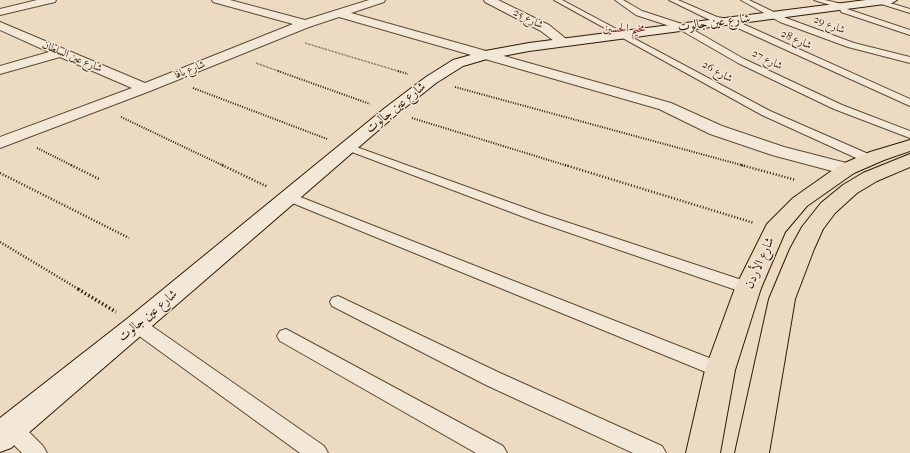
<!DOCTYPE html>
<html>
<head>
<meta charset="utf-8">
<style>
  body { margin:0 }
  canvas { display:block; background:#ecdac2 }
</style>
</head>
<body>
<canvas width="910" height="453"></canvas>
<script>
const g = document.querySelector('canvas').getContext('2d');
g.lineJoin = 'round';
const shape = rows => new Path2D(rows.map(r => 'M' + r).join(''));
function stroke(path, color, width, dash) { g.strokeStyle = color; g.lineWidth = width; g.lineCap = dash ? 'butt' : 'round'; g.setLineDash(dash || []); g.stroke(path); }
function fillPath(path, color) { g.fillStyle = color; g.fill(path, 'evenodd'); }
function write(font, color, halo, rows, align = 'center') {
  g.font = font + ' "IM FELL French Canon",Amiri,serif'; g.lineWidth = 3; g.setLineDash([]); g.textBaseline = 'middle'; g.strokeStyle = halo; g.fillStyle = color; for (const [text, x, y, turn = 0] of rows) {
    g.save(); g.translate(x, y); g.rotate((+turn || 0) * Math.PI / 180); g.textAlign = isNaN(turn) ? turn : align; if (halo) g.strokeText(text, 0, 0); g.fillText(text, 0, 0); g.restore();
  }
}
const lane = shape([
  [554,0,562,0,770,111,873,156,875,159,873,162,865,162,762,115,554,0],
  [615,0,623,0,642,11,685,25,744,59,842,105,910,131,910,138,834,109,738,63,679,29,636,15,615,0],
  [669,0,678,0,717,17,734,20,910,99,910,106,729,24,712,21,669,0],
  [741,0,749,0,786,18,854,43,910,57,910,63,848,47,780,22,741,0],
  [814,0,825,0,846,5,847,9,910,30,910,35,841,12,840,8,814,0],
  [880,0,910,9,910,13,878,3,878,1,880,0],
  [348,144,542,214,754,284,756,288,754,292,748,294,742,292,532,220,344,149,342,147,344,145,348,144],
  [290,193,727,365,729,370,727,375,720,378,713,375,285,200,283,197,285,194,290,193],
  [338,296,500,373,662,446,666,453,633,453,486,385,332,306,330,302,332,298,338,296],
  [137,318,143,320,324,446,328,453,300,453,131,330,128,325,131,320,137,318],
  [286,329,503,446,507,453,476,453,280,341,277,336,280,331,286,329],
  [11,419,18,421,43,446,47,453,22,453,4,435,1,428,4,421,11,419]
]);
const street = shape([
  [37,0,56,0,55,2,0,15,0,9,37,0],
  [212,0,230,0,305,20,369,0,385,0,384,2,351,13,671,103,722,126,784,147,854,165,857,169,854,173,847,175,772,155,710,134,659,109,339,17,309,27,150,91,0,148,0,137,132,88,60,57,0,74,0,66,49,52,0,30,0,22,145,83,293,24,213,2,212,0],
  [484,0,498,0,549,25,570,42,569,45,559,45,541,31,485,2,484,0]
]);
const secondary = shape([
  [866,0,897,0,892,3,529,51,487,59,463,66,436,83,397,114,11,448,0,452,0,418,128,318,385,108,426,77,453,60,485,51,529,43,866,0]
]);
const highway = shape([
  [910,140,910,151,884,160,854,173,807,206,785,232,761,288,735,370,720,453,686,453,705,370,735,288,767,224,793,198,840,165,870,152,910,140],
  [910,154,910,167,877,181,857,193,835,213,823,229,814,249,795,299,769,453,735,453,769,299,790,249,802,227,821,203,843,185,863,173,910,154]
]);
stroke(lane, '#5e4b30', 2);
stroke(street, '#5e4b30', 2);
stroke(secondary, '#2f1b00', 2);
stroke(highway, '#2f1b00', 2);
stroke(shape([
  [305,43,401,72],
  [256,63,281,72]
]), '#2f1b00', 1.5, [0.5, 1]);
stroke(shape([
  [278,71,370,104],
  [398,71,408,74],
  [455,87,745,166],
  [193,88,327,139],
  [121,117,224,166],
  [412,118,568,166],
  [37,148,73,166]
]), '#2f1b00', 2, [1, 1.5]);
stroke(shape([
  [71,165,99,179],
  [222,165,268,187],
  [565,165,754,223],
  [741,165,796,180],
  [0,173,129,238],
  [0,242,80,290]
]), '#2f1b00', 2.5, [1, 2]);
stroke(shape([
  [78,289,116,312]
]), '#2f1b00', 3.5, [1.5, 2.5]);
fillPath(lane, '#f3e7d7');
fillPath(street, '#f3e7d7');
fillPath(secondary, '#f3e7d7');
fillPath(highway, '#ecdac2');
write('11px', '#2f1b00', '#f3e7d7', [
  ["شارع 25",528,19,27],
  ["شارع 29",829,25,21],
  ["شارع 28",796,40,24],
  ["شارع عين السلطان",72,57,23],
  ["شارع 27",767,60,26],
  ["شارع يافا",190,70,-22],
  ["شارع 26",717,72,29]
]);
write('12px', '#7a1f14', '#f3e7d7', [
  ["مخيم الحسين",624,29]
]);
write('13px', '#2f1b00', '#f3e7d7', [
  ["شارع عين جالوت",714,23,-7],
  ["شارع عين جالوت",396,108,-39],
  ["شارع الأردن",760,263,-66],
  ["شارع عين جالوت",148,316,-40]
]);
</script>
</body>
</html>
